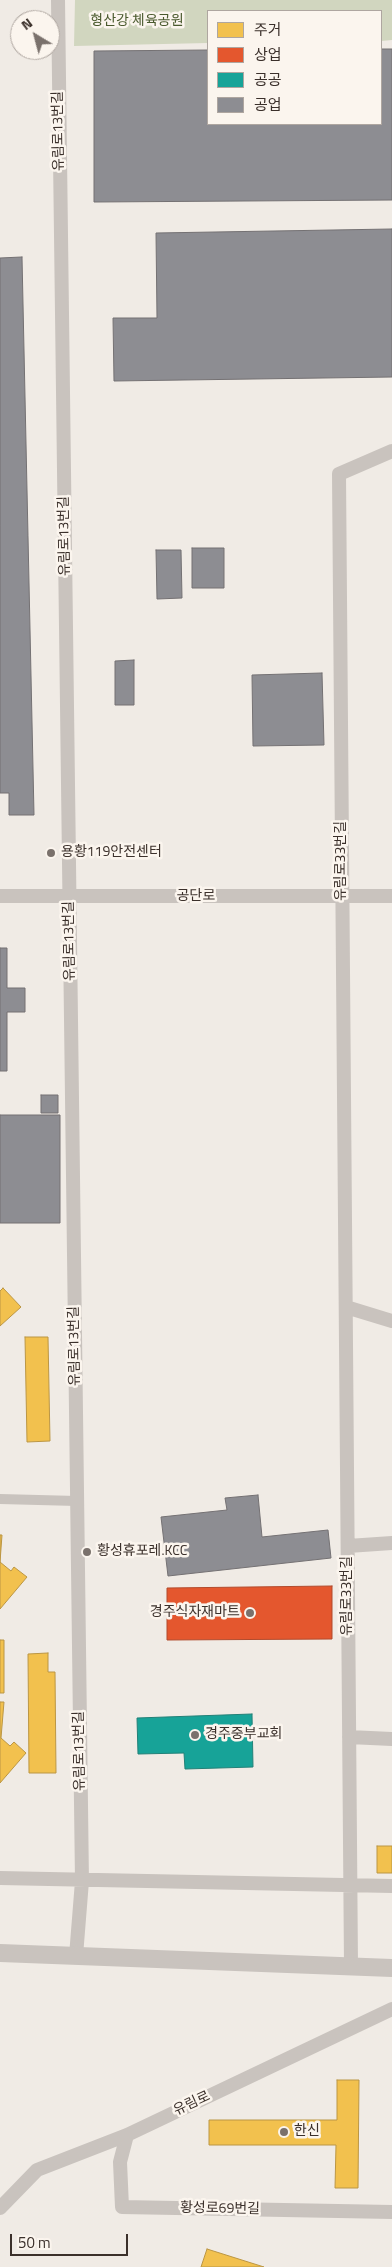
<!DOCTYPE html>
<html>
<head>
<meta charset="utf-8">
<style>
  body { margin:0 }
  #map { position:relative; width:392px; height:2267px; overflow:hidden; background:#f0ebe5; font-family:"Titillium Web","Noto Sans KR",sans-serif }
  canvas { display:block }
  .legend { position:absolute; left:207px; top:10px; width:175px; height:115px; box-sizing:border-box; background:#fbf5ee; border:1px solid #aea6a0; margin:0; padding:6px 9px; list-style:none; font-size:15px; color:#3b302b }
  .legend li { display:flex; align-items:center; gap:10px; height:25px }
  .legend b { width:25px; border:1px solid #aea6a0 }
  .north { position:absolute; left:10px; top:10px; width:50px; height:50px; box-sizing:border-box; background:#fbf5ee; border:1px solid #aea6a0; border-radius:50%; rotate:323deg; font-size:14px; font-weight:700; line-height:20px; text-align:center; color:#3b302b }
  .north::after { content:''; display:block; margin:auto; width:18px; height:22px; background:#7a716c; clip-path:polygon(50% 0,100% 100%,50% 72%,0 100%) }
  .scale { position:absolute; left:10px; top:2234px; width:118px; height:22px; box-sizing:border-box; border:2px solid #3b302b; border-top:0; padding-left:6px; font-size:15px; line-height:18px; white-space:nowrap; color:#3b302b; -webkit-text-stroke:4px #fbf5ee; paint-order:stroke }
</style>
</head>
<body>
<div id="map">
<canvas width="392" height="2267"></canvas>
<ul class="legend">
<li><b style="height:14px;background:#f2c14e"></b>주거</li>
<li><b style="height:14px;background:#e4572e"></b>상업</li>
<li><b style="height:14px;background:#17a398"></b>공공</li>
<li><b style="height:14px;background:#8d8d92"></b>공업</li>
</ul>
<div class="north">N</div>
<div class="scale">50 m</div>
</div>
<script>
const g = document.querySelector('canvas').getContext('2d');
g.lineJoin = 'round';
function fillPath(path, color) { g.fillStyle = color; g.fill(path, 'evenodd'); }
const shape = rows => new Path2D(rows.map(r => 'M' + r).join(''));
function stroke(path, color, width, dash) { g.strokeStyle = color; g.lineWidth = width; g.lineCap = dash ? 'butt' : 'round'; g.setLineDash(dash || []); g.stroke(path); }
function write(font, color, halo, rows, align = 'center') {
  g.font = font + ' "Titillium Web","Noto Sans KR",sans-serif'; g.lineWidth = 5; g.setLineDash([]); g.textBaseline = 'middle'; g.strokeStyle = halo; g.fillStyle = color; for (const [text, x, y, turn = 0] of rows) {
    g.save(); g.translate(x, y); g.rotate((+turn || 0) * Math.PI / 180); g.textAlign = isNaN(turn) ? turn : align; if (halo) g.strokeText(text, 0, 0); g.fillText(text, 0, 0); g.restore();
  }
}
fillPath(shape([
  [75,0,392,0,392,40,381,41,381,11,208,11,208,43,74,46]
]), '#d1d6bf');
const homes = shape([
  [3,1288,21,1307,0,1326,0,1291,3,1288],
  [25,1337,48,1337,50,1441,27,1442,25,1337],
  [0,1535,2,1535,0,1562,11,1571,14,1567,27,1577,0,1609,0,1535],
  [0,1640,4,1640,4,1693,0,1693,0,1640],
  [48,1653,48,1672,55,1672,56,1773,29,1773,28,1654,48,1653],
  [0,1702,4,1702,1,1738,10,1746,14,1742,26,1753,0,1783,0,1702],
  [377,1846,392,1846,392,1873,377,1873,377,1846],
  [337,2080,359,2080,358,2188,335,2188,336,2145,209,2145,209,2120,337,2120,337,2080],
  [207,2249,264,2267,201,2267,207,2249]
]);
fillPath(homes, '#f2c14e');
stroke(homes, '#bb9644', 1);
const shops = shape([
  [332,1586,332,1639,167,1640,167,1588,332,1586]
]);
fillPath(shops, '#e4572e');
stroke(shops, '#b14b2d', 1);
const public = shape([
  [252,1714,253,1767,185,1769,184,1753,138,1754,137,1718,252,1714]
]);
fillPath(public, '#17a398');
stroke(public, '#228077', 1);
const industry = shape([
  [381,49,392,49,392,200,94,202,94,51,208,50,208,124,381,124,381,49],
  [392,229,392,377,114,381,113,318,157,318,156,233,392,229],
  [22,257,34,815,9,815,9,793,0,793,0,258,22,257],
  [192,548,224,548,224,588,192,588,192,548],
  [156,550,181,550,182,598,157,599,156,550],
  [134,660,134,705,115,705,115,661,134,660],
  [322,673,324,745,253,746,252,675,322,673],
  [0,948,7,948,7,988,25,988,25,1012,7,1012,7,1071,0,1071,0,948],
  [41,1095,58,1095,58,1113,41,1113,41,1095],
  [0,1115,60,1115,60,1223,0,1223,0,1115],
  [258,1495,262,1537,328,1530,331,1558,168,1576,161,1517,227,1510,225,1498,258,1495]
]);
fillPath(industry, '#8d8d92');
stroke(industry, '#747173', 1);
stroke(shape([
  [0,1499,77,1501]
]), '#c9c3be', 10);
stroke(shape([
  [58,0,82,1881,76,1956],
  [0,896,392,896],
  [346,1307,392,1321],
  [348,1546,392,1543],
  [349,1737,392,1739],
  [0,1878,392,1886],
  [351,1965,339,474,392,451],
  [127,2135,120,2162,122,2207,392,2212],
  [0,2208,37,2170,127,2135,392,2009]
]), '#c9c3be', 14);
stroke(shape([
  [0,1953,392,1968]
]), '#c9c3be', 18);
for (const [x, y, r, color] of [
  [51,853,5,"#7a716c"],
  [87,1552,5,"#7a716c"],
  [250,1613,5,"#7a716c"],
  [195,1735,5,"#7a716c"],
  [284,2132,5,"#7a716c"]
]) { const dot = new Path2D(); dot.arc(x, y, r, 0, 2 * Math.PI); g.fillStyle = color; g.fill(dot); stroke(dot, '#fbf5ee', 2); }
write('14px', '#4a5a2e', '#fbf5ee', [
  ["형산강 체육공원",137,22]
]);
write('14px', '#3b302b', '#fbf5ee', [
  ["유림로13번길",59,131,-91],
  ["유림로13번길",65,536,-91],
  ["유림로33번길",342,861,-90],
  ["공단로",196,897],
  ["유림로13번길",70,941,-91],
  ["유림로13번길",75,1346,-91],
  ["유림로33번길",348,1596,-90],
  ["유림로13번길",80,1751,-91],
  ["유림로",192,2104,-25],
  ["황성로69번길",220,2209,1]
]);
write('14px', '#3b302b', '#fbf5ee', [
  ["용황119안전센터",61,853],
  ["황성휴포레.KCC",97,1552],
  ["경주식자재마트",240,1613,"right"],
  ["경주중부교회",205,1735],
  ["한신",294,2132]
], 'left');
</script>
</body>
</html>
